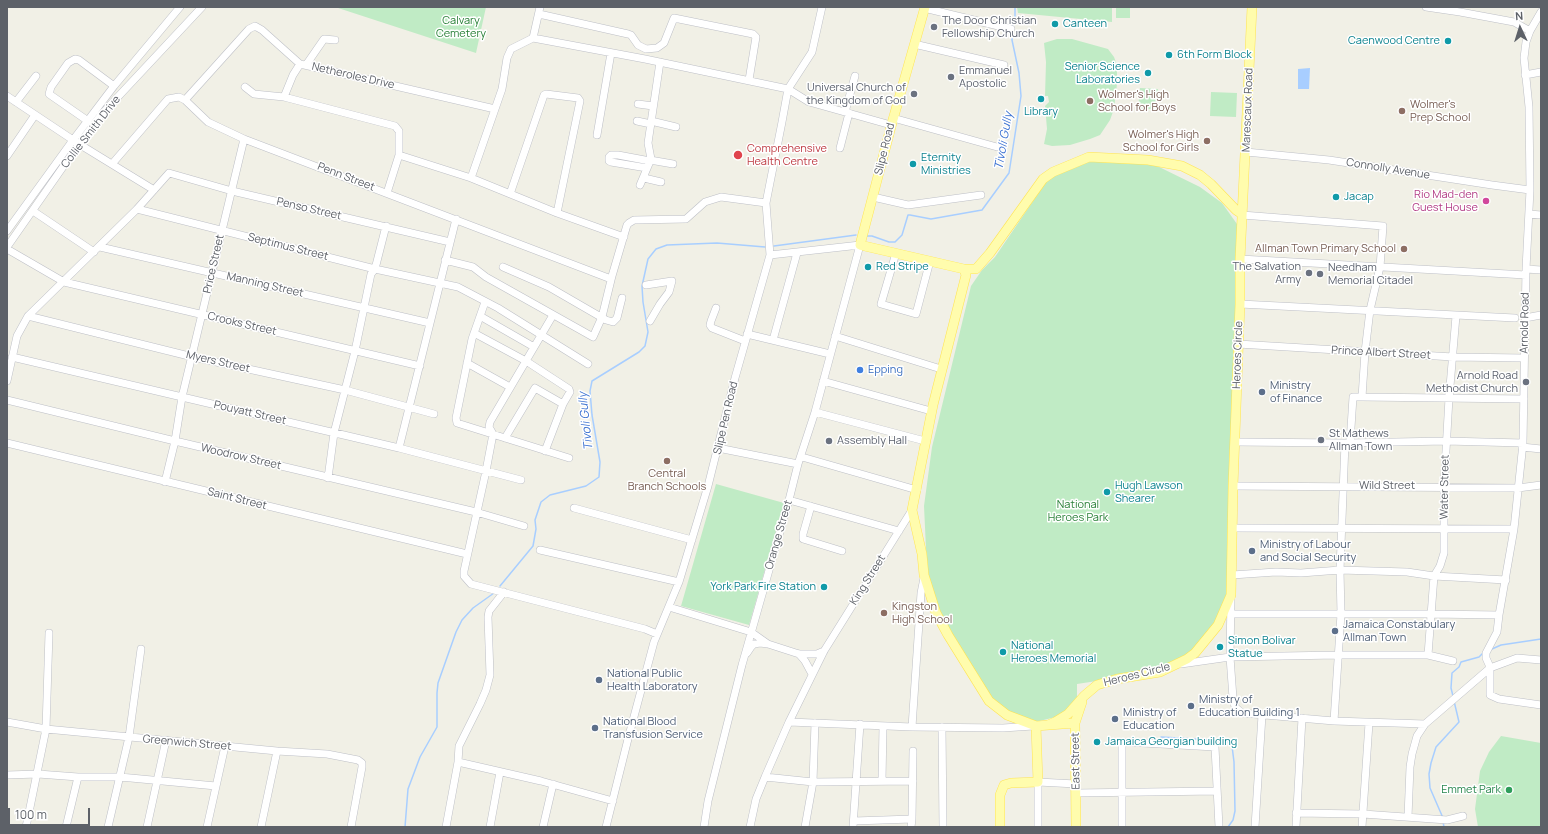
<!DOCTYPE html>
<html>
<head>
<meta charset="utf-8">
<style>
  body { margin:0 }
  #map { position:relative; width:1548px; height:834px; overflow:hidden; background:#f1f0e6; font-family:Manrope,sans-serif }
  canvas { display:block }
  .frame { position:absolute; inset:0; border:8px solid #5d6168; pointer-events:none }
  .north { position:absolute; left:1500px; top:8px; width:40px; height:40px; -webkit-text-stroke:3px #fff; paint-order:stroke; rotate:356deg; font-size:11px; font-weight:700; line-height:16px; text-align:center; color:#5d6168 }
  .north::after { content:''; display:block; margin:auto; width:14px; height:18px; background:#5d6168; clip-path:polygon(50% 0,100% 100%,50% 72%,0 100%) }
  .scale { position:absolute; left:8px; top:808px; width:82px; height:18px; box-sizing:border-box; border:2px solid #5d6168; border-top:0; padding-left:5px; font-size:12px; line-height:14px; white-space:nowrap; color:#5d6168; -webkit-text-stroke:3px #fff; paint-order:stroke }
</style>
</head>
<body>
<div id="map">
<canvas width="1548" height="834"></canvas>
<div class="frame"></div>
<div class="north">N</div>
<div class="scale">100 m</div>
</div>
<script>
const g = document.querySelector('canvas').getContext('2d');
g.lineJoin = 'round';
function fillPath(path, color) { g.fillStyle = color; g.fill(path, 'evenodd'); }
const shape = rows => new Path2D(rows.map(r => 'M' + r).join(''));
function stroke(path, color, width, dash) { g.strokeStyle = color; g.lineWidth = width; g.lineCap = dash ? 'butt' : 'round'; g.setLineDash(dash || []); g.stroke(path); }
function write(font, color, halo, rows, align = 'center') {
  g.font = font + ' Manrope,sans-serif'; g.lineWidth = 3; g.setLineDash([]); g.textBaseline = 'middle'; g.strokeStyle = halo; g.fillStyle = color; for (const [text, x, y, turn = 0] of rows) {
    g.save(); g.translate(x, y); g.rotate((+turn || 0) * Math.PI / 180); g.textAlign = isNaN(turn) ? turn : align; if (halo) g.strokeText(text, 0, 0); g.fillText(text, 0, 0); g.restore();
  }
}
fillPath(shape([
  [335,7,486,7,476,53],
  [1017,7,1112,7,1112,22,1018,13],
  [1116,7,1130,7,1130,18,1116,18],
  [1057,39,1072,39,1108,49,1114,57,1117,65,1117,84,1114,109,1110,120,1100,135,1090,139,1070,145,1052,146,1044,144,1047,129,1045,106,1049,102,1048,96,1045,96,1046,62,1044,43],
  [1140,88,1158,89,1154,109,1138,109],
  [1211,92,1237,93,1236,117,1210,116],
  [1092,160,1151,163,1200,187,1222,203,1237,224,1238,330,1231,574,1221,628,1178,662,1149,673,1077,684,1077,698,1070,708,1056,717,1035,722,1009,714,988,694,939,611,927,570,924,506,932,447,971,286,982,270,995,257,1046,182,1056,175],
  [716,484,784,503,749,625,681,606],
  [1501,736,1541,743,1541,827,1478,827,1475,809,1480,771,1489,752]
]), '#c0ebc5');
fillPath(shape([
  [1310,68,1309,89,1298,89,1298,69]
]), '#a8ceff');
stroke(shape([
  [1012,27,1015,17,1015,7],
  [867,236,872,236,889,242,895,242,902,235,908,215,910,215,931,219,982,210,1009,173,1021,96,1019,73,1012,40,1011,30],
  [774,246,856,235],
  [500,586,533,546,536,529,535,520,541,502,550,495,586,486,599,477,600,462,592,415,590,391,592,381,639,352,645,346,648,332,643,302,642,286,648,259,656,249,667,245,717,243,765,247],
  [1492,649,1501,645,1541,639],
  [1453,696,1451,688,1452,673,1459,667,1461,662,1479,657,1483,653],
  [1161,737,1227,741,1232,746,1234,762,1235,811,1233,820,1228,827],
  [1443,818,1430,788,1429,774,1431,763,1436,747,1459,722,1454,701],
  [1443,822,1444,827],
  [405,827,408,789,420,757,437,727,437,693,438,683,456,632,462,620,473,608,494,593]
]), '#a8ceff', 1.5);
const minor = shape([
  [540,7,533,38,645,59,788,89,809,102,891,125],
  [1426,7,1460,12,1514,22,1530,31],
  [924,8,1011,29],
  [1541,12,1530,31,1526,42,1524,58,1529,107,1530,190,1526,269,1523,443,1514,529,1499,615,1497,632,1486,653,1486,658,1490,667,1490,695,1499,699,1541,705],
  [539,14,628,34,631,35,638,45,646,49,657,48,664,43,674,18,753,34,756,37,749,80],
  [914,44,1004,65],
  [306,65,324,39,335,40],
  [1525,75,1541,72],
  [245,87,254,94,284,97,395,126,399,131,399,155],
  [7,96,79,144,154,190],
  [284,97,293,75,300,64],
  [185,100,249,29,255,26,262,30,300,64,495,109],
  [16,102,36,76],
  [638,104,653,106],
  [845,112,855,76],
  [893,118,997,147],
  [88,121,49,94,51,87,68,63,75,59,79,60,114,86],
  [637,121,651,124],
  [651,121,676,127],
  [597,135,611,53],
  [840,148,849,113],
  [1246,152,1329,160,1492,185,1530,190],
  [7,156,35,115],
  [650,160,673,164],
  [112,164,168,99,179,97,185,100,208,122,244,139,611,279],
  [647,168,611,162,609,161,609,157,611,155,618,155,650,161],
  [471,178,502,89,507,58,511,49,533,38],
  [644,178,661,182],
  [640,185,651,159,648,143,660,62],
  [387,193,399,155,471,178,557,213,624,237],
  [510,194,544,95,546,94,578,98,580,101,557,213],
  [873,197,908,205,981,195],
  [137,209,375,269,458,287,498,308,588,364],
  [33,211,94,252],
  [1529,214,1541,215],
  [1242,215,1383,226,1380,267,1370,310,1365,352,1362,397,1353,397,1350,443],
  [7,231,73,140,114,86,180,7],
  [7,247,79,144,100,116,202,7],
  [100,247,430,323],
  [7,249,64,282,420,366],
  [896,253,881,304,916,314,930,261],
  [1240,259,1526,275],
  [445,260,473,267,486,277,593,337,602,317,612,276,627,225,629,223,634,220,686,219,705,202,721,197,766,203],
  [503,267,549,287,606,320,613,322,617,318,622,298],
  [1526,269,1541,270],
  [646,285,672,281,669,292,660,304,650,321],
  [485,302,472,339,456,418,457,423,569,458],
  [1240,304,1515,318],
  [716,308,711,321,710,325,712,328,745,341],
  [553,315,490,422,489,427,493,434,486,471,464,571,464,576,471,584,645,629,657,634],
  [28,316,193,357,345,390,434,414],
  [480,316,534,347],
  [1525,318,1541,315],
  [474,333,526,361,569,389,570,392,563,404,545,451],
  [747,334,830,354],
  [835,336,941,369],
  [773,340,797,253],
  [1238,344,1453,357,1524,358],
  [12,357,399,448,521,480],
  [467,363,510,387],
  [7,381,17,336,28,316,137,209,169,173,232,191,450,242],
  [823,381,931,411],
  [1362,397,1524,399],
  [7,400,175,441,476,512,524,526],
  [815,412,925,441],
  [505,438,535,388,563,404],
  [1235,442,1345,443,1446,441,1523,443],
  [7,443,467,554],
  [1522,447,1541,449],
  [399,448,456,219],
  [718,448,798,464],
  [802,457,917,490],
  [328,478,334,433,355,351,371,274,375,269,386,226],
  [165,482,175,441,182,397,244,139],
  [1233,486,1518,488,1541,485],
  [789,500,899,531],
  [811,506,803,534,803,539,842,551],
  [574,508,692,540],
  [1232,528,1514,529],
  [540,550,679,582],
  [1232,575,1276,572,1301,573,1340,570,1407,572,1434,576,1506,580],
  [1231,597,1230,657,1233,698,1235,707,1242,713,1334,721,1425,724,1490,668,1517,658,1541,660],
  [669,607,751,632,768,644],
  [1231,614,1431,614,1499,615],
  [747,653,751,647,754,644,760,643,768,644,799,654,817,654,824,651],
  [799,654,805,661,812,674],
  [1428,655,1434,576,1440,566,1444,553,1444,486,1449,398,1456,316],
  [1181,664,1230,657,1337,655,1428,655,1453,661],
  [1334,721,1341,614,1340,570,1345,443],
  [7,722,46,729,277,751,327,754,358,760,362,763,362,767,351,827],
  [789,722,912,727,1003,728,1033,726],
  [912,727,921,593,924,578],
  [942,727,943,827],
  [458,762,541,781,613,801],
  [7,775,38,774,78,777,120,777,216,786],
  [765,777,813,782,913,781],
  [882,781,883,726],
  [1076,793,1217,791],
  [1296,813,1363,814,1447,820,1463,816],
  [1408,817,1410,767,1412,754,1417,736,1425,724],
  [854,821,912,819],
  [26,827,46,729,49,633],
  [66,827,78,777],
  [108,827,129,737,141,649],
  [147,827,166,740],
  [207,827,225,746],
  [261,827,277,751],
  [446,827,458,762,459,746,480,704,486,690,490,675,488,617,489,611,504,592],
  [490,827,500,772],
  [543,827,553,784],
  [606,827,628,739,654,642,679,582,708,486,735,378,770,255,766,203,782,122,788,89,812,52,822,7],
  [704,827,708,801,742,665,789,500,798,464,815,412,860,245,770,255],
  [750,827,756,799,765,777,789,722,824,651,912,510],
  [805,827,813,782,815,723],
  [853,827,860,724],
  [911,827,912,819,913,751],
  [1038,827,1038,782,1076,784],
  [1122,827,1122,744,1124,742,1215,747,1219,827],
  [1255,827,1262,715],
  [1296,827,1302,718],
  [1362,827,1369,723]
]);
const major = shape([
  [925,7,892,123,860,245,964,269,976,269,990,253,1043,179,1053,172,1089,157,1148,160,1182,166,1200,175,1211,184,1236,210,1242,214],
  [964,269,966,275,933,405,912,510,922,554,924,575,936,613,948,635,989,701,1007,715,1036,726,1075,723],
  [1048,725,1055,722,1068,714,1084,696,1097,685,1117,679,1160,672,1187,659,1195,653,1218,625,1231,595,1233,486,1240,304,1240,259,1252,7],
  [1000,827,1000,795,1004,785,1011,783,1038,782,1036,726],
  [1076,827,1075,723,1082,702]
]);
stroke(minor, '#bdbfc6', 8);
stroke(major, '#ffe451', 10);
stroke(minor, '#fff', 7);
stroke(major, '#fffcad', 9);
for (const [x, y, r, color] of [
  [1055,24,4,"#0f9aa8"],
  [934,27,4,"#6b7280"],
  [1448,41,4,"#0f9aa8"],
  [1169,55,4,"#0f9aa8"],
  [1148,73,4,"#0f9aa8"],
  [951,77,4,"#6b7280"],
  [914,94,4,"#6b7280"],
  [1041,99,4,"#0f9aa8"],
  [1090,101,4,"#8d6e63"],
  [1402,111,4,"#8d6e63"],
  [1207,141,4,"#8d6e63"],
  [738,155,5,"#e0444e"],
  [913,164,4,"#0f9aa8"],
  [1336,197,4,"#0f9aa8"],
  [1486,201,4,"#d1479c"],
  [1404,249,4,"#8d6e63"],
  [868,267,4,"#0f9aa8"],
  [1309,273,4,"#6b7280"],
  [1320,274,4,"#6b7280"],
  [860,370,4,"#3f7fe0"],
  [1526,382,4,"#6b7280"],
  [1262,392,4,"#5c6f8a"],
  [1321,440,4,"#6b7280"],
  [829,441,4,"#6b7280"],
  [667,461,4,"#8d6e63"],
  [1107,492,4,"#0f9aa8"],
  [1252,551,4,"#5c6f8a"],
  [824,587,4,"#0f9aa8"],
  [884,613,4,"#8d6e63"],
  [1335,631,4,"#5c6f8a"],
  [1220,647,4,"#0f9aa8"],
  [1003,652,4,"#0f9aa8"],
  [599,680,4,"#5c6f8a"],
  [1191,706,4,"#5c6f8a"],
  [1115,719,4,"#5c6f8a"],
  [595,728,4,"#5c6f8a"],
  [1097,742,4,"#0f9aa8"],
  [1509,790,4,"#2e9e5b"]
]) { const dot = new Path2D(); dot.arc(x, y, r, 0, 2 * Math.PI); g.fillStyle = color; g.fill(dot); stroke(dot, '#fff', 1.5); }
write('11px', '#2a8139', '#fff', [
  ["Calvary",461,21],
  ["Cemetery",461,34],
  ["National",1078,505],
  ["Heroes Park",1078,518]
]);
write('11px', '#5b616d', '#fff', [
  ["The Door Christian",942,21],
  ["Fellowship Church",942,34],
  ["Emmanuel",959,71],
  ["Apostolic",959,84],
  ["Universal Church of",906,88,"right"],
  ["the Kingdom of God",906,101,"right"],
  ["The Salvation",1301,267,"right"],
  ["Army",1301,280,"right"],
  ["Needham",1328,268],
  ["Memorial Citadel",1328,281],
  ["Arnold Road",1518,376,"right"],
  ["Methodist Church",1518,389,"right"],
  ["St Mathews",1329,434],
  ["Allman Town",1329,447],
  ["Assembly Hall",837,441]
], 'left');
write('11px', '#0d838f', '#fff', [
  ["Canteen",1063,24],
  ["Caenwood Centre",1440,41,"right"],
  ["6th Form Block",1177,55],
  ["Senior Science",1140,67,"right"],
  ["Laboratories",1140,80,"right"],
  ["Library",1041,112,"center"],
  ["Eternity",921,158],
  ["Ministries",921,171],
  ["Jacap",1344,197],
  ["Red Stripe",876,267],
  ["Hugh Lawson",1115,486],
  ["Shearer",1115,499],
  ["York Park Fire Station",816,587,"right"],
  ["Simon Bolivar",1228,641],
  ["Statue",1228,654],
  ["National",1011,646],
  ["Heroes Memorial",1011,659],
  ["Jamaica Georgian building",1105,742]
], 'left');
write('11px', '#5d6168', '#fff', [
  ["Netheroles Drive",353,76,13],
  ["Marescaux Road",1248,110,-88],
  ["Collie Smith Drive",91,132,-52],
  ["Slipe Road",885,149,-76],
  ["Connolly Avenue",1388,169,9],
  ["Penn Street",346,177,21],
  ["Penso Street",309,209,13],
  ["Septimus Street",288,247,14],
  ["Price Street",214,264,-77],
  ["Manning Street",265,285,13],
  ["Arnold Road",1525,323,-89],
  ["Crooks Street",242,324,13],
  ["Prince Albert Street",1381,353,3],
  ["Heroes Circle",1238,355,-88],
  ["Myers Street",218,362,13],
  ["Pouyatt Street",250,413,13],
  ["Slipe Pen Road",726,418,-77],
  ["Woodrow Street",241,457,13],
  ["Wild Street",1387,486],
  ["Water Street",1445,487,-89],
  ["Saint Street",237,499,14],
  ["Orange Street",779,535,-74],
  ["King Street",868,580,-58],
  ["Heroes Circle",1137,675,-14],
  ["Greenwich Street",187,743,5],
  ["East Street",1076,761,-91]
]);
write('11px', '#785e54', '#fff', [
  ["Wolmer's High",1098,95],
  ["School for Boys",1098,108],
  ["Wolmer's",1410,105],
  ["Prep School",1410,118],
  ["Wolmer's High",1199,135,"right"],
  ["School for Girls",1199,148,"right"],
  ["Allman Town Primary School",1396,249,"right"],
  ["Central",667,474,"center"],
  ["Branch Schools",667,487,"center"],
  ["Kingston",892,607],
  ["High School",892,620]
], 'left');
write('11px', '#be3a42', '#fff', [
  ["Comprehensive",747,149],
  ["Health Centre",747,162]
], 'left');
write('11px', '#b23c85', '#fff', [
  ["Rio Mad-den",1478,195],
  ["Guest House",1478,208]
], 'right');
write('11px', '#366cbe', '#fff', [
  ["Epping",868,370]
], 'left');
write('11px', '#4e5e75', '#fff', [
  ["Ministry",1270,386],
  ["of Finance",1270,399],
  ["Ministry of Labour",1260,545],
  ["and Social Security",1260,558],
  ["Jamaica Constabulary",1343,625],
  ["Allman Town",1343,638],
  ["National Public",607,674],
  ["Health Laboratory",607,687],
  ["Ministry of",1199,700],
  ["Education Building 1",1199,713],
  ["Ministry of",1123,713],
  ["Education",1123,726],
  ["National Blood",603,722],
  ["Transfusion Service",603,735]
], 'left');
write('11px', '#27864d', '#fff', [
  ["Emmet Park",1501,790]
], 'right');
write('italic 12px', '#3c72d1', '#fff', [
  ["Tivoli Gully",1004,141,-80],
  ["Tivoli Gully",586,421,-96]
]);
</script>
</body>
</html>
